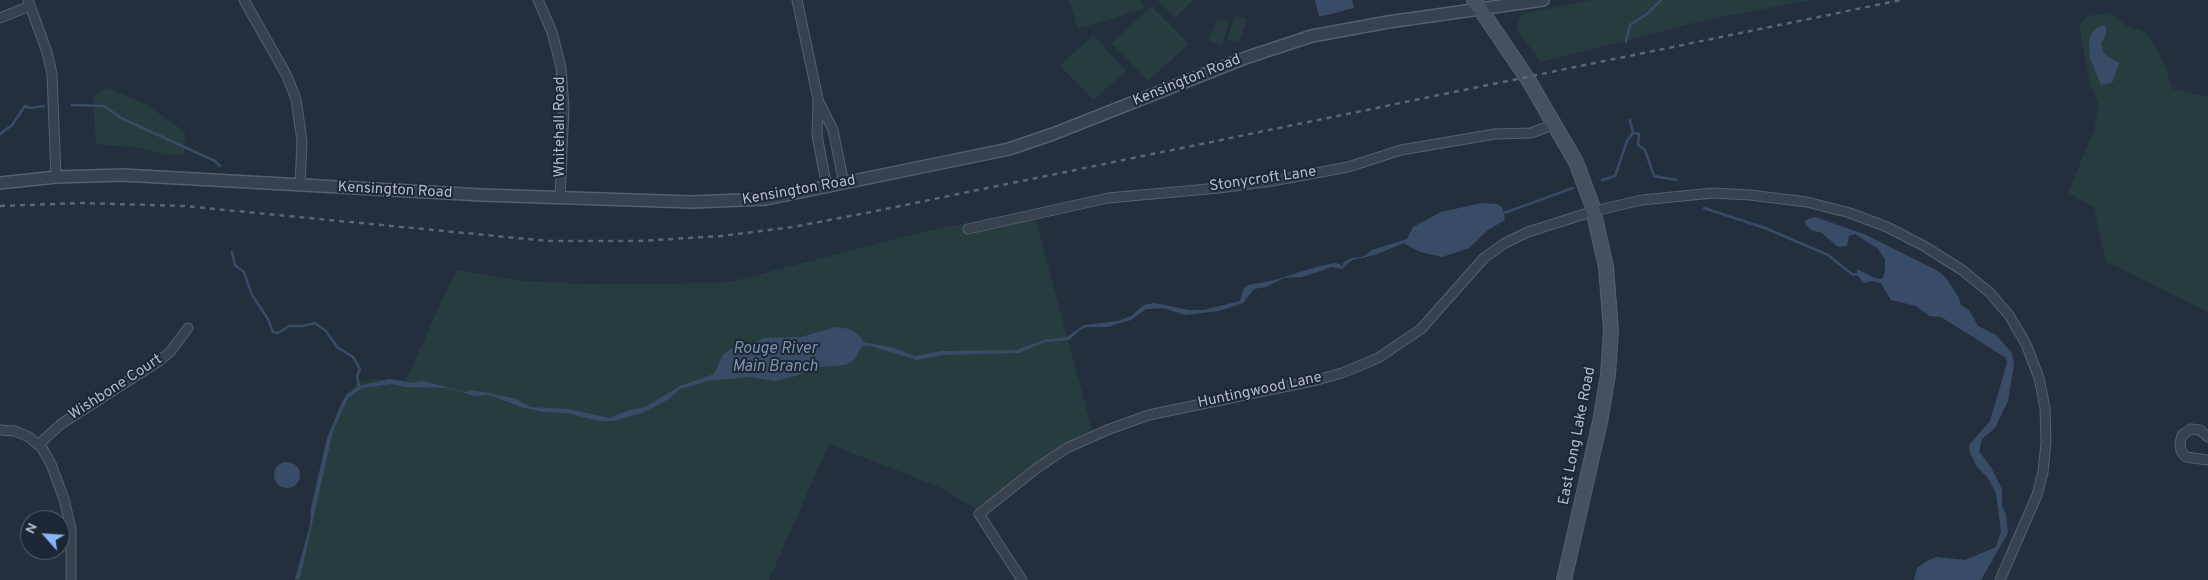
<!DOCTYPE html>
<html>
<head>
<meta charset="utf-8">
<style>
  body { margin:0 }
  #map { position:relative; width:2208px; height:580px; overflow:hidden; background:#242f3e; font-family:Overpass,sans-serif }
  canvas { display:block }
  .north { position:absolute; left:20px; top:510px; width:50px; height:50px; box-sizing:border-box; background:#1d2633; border:1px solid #59626f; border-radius:50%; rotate:296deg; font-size:14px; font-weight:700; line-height:20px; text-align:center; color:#b4bcc9 }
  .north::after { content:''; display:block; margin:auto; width:18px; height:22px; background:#8ab4f8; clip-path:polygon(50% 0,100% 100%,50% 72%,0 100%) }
</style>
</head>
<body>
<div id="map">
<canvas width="2208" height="580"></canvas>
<div class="north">N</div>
</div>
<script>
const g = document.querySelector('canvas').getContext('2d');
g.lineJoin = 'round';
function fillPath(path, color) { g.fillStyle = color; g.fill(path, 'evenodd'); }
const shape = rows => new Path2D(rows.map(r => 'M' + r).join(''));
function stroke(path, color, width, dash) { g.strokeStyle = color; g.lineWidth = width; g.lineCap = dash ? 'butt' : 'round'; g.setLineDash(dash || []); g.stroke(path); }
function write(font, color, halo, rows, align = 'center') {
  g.font = font + ' Overpass,sans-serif'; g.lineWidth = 4; g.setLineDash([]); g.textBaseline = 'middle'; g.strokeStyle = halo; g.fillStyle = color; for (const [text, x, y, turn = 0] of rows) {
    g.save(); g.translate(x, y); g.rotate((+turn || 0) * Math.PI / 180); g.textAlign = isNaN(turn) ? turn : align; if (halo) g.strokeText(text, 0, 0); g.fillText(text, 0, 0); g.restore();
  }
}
fillPath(shape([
  [1069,0,1141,0,1144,9,1078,29],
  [1157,0,1193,0,1175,18],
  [1591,0,1811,0,1706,20,1541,62,1516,29,1522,14],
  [1151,6,1189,44,1148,81,1112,43],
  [2110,13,2125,25,2146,32,2160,55,2173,89,2208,97,2208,312,2106,262,2094,207,2068,193,2094,130,2099,107,2091,87,2079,25,2087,16],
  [2106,35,2101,44,2104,55,2109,58,2112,83,2102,85,2090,58],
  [1235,15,1247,19,1239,43,1227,39],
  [1217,18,1229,22,1222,46,1209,42],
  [1093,35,1126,71,1093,100,1060,66],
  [107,88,147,105,185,132,184,155,166,155,140,148,96,144,93,97],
  [1033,210,1094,437,1081,442,982,512,939,487,829,444,769,580,294,580,306,542,331,427,356,384,374,379,405,382,456,270,521,281,585,284,726,283,923,232]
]), '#263c3f');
fillPath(shape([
  [1315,0,1352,0,1354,8,1319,17],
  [2106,25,2106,35,2101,44,2104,54,2119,63,2112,83,2101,85,2090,58,2089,42,2092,33,2098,27],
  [1482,203,1497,204,1502,207,1505,220,1488,230,1469,248,1442,257,1420,252,1404,243,1375,255,1352,260,1342,269,1332,267,1302,277,1284,278,1266,287,1254,289,1243,303,1219,311,1185,315,1163,308,1146,309,1131,320,1107,327,1087,327,1080,330,1069,340,1045,342,1019,353,943,355,917,360,870,346,862,346,855,359,846,365,817,367,796,376,775,381,750,377,708,381,680,389,669,399,642,413,613,421,600,421,566,413,544,412,521,407,490,395,475,396,447,388,406,387,391,384,362,388,348,398,333,431,300,578,295,580,310,525,311,508,327,438,342,402,347,394,359,386,389,379,413,383,422,381,465,392,471,390,489,393,516,399,531,407,568,409,610,418,627,411,645,407,680,386,714,374,723,355,731,349,750,345,763,338,801,337,836,327,850,329,862,338,863,342,891,347,915,356,942,351,1016,350,1044,340,1067,337,1084,325,1118,321,1131,316,1144,305,1154,303,1189,310,1204,310,1240,301,1244,288,1248,285,1275,280,1316,267,1334,263,1340,264,1342,267,1344,262,1351,258,1362,257,1372,250,1407,239,1413,227,1441,212],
  [1815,217,1864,234,1938,271,1946,278,1959,298,1961,305,1969,310,1978,326,1996,335,2012,353,2014,365,2008,401,1995,428,1982,439,1979,451,1992,469,2002,489,2002,506,2006,514,2008,533,1981,580,1914,580,1917,568,1925,562,1936,557,1965,560,1996,547,2001,532,1996,493,1988,478,1977,467,1970,453,1969,445,1990,421,2007,363,2006,358,1941,317,1929,316,1916,306,1891,300,1881,283,1872,281,1863,283,1857,274,1857,269,1875,278,1882,279,1885,272,1885,259,1877,248,1855,234,1849,236,1847,246,1838,247,1822,233,1811,230,1807,226,1804,222,1810,218],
  '274 475a13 13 0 1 1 26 0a13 13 0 1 1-26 0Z'
]), '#394c67');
stroke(shape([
  [1626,42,1630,25,1647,14,1661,0],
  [72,105,104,106,121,118,215,161,220,166],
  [1630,120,1633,133],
  [0,134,12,125,25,106,30,108,44,106],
  [1602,180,1615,176,1627,141,1633,133,1639,134,1638,145,1645,150,1654,176,1676,180],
  [1704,208,1765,228,1828,255,1853,275,1857,274],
  [1504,213,1573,188],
  [232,252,235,265,244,272,252,295,268,319,273,332,278,333,289,326,303,326,315,323,326,331,337,347,353,357,360,369,357,376,359,386]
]), '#394c67', 2.5);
const minor = shape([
  [28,0,47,52,52,74,56,177],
  [244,0,287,76,296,99,302,141,300,185],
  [538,0,552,32,561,67,564,108,560,198],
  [797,0,818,99,817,135,827,188],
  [0,18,30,6],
  [819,102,833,130,844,184],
  [968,229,1108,198,1219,188,1272,181,1348,167,1401,150,1495,134,1531,133,1555,124],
  [0,430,15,431,29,437,42,448,51,464,64,499,71,529,71,580],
  [2208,437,2200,430,2191,429,2182,435,2180,443,2181,451,2186,457,2208,460],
  [39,444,61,424,159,361,170,352,188,328],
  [1022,580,979,514,1037,468,1067,448,1107,430,1149,415,1317,380,1342,373,1378,358,1421,329,1484,258,1505,243,1528,232,1594,211,1642,200,1713,193,1750,195,1807,202,1850,213,1887,227,1924,246,1962,270,1989,292,2009,315,2026,344,2039,378,2045,408,2046,442,2043,472,2037,495,2000,580]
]);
const tertiary = shape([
  [0,183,56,177,123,175,482,195,692,202,766,199,1009,149,1053,134,1248,57,1312,36,1388,22,1543,0]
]);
const secondary = shape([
  [1474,0,1529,81,1576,162,1592,205,1606,267,1611,330,1608,375,1600,422,1564,580]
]);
stroke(minor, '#565f6c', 11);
stroke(tertiary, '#565f6c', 14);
stroke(secondary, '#565f6c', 16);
stroke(minor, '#38414e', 9);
stroke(tertiary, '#38414e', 11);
stroke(secondary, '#465061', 14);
stroke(shape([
  [0,206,81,203,184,206,548,241,639,241,721,236,793,227,871,212,1901,0]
]), '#5a6575', 2.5, [5, 5]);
write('15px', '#b4bcc9', '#1d2633', [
  ["Kensington Road",1187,81,-22],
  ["Whitehall Road",561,127,-90],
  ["Stonycroft Lane",1263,180,-8],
  ["Kensington Road",395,191,3],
  ["Kensington Road",799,191,-10],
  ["Wishbone Court",116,388,-33],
  ["Huntingwood Lane",1260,391,-12],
  ["East Long Lake Road",1578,436,-79]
]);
write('italic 16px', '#7c92b1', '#1d2633', [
  ["Rouge River",775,350],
  ["Main Branch",775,368]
]);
</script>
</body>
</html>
